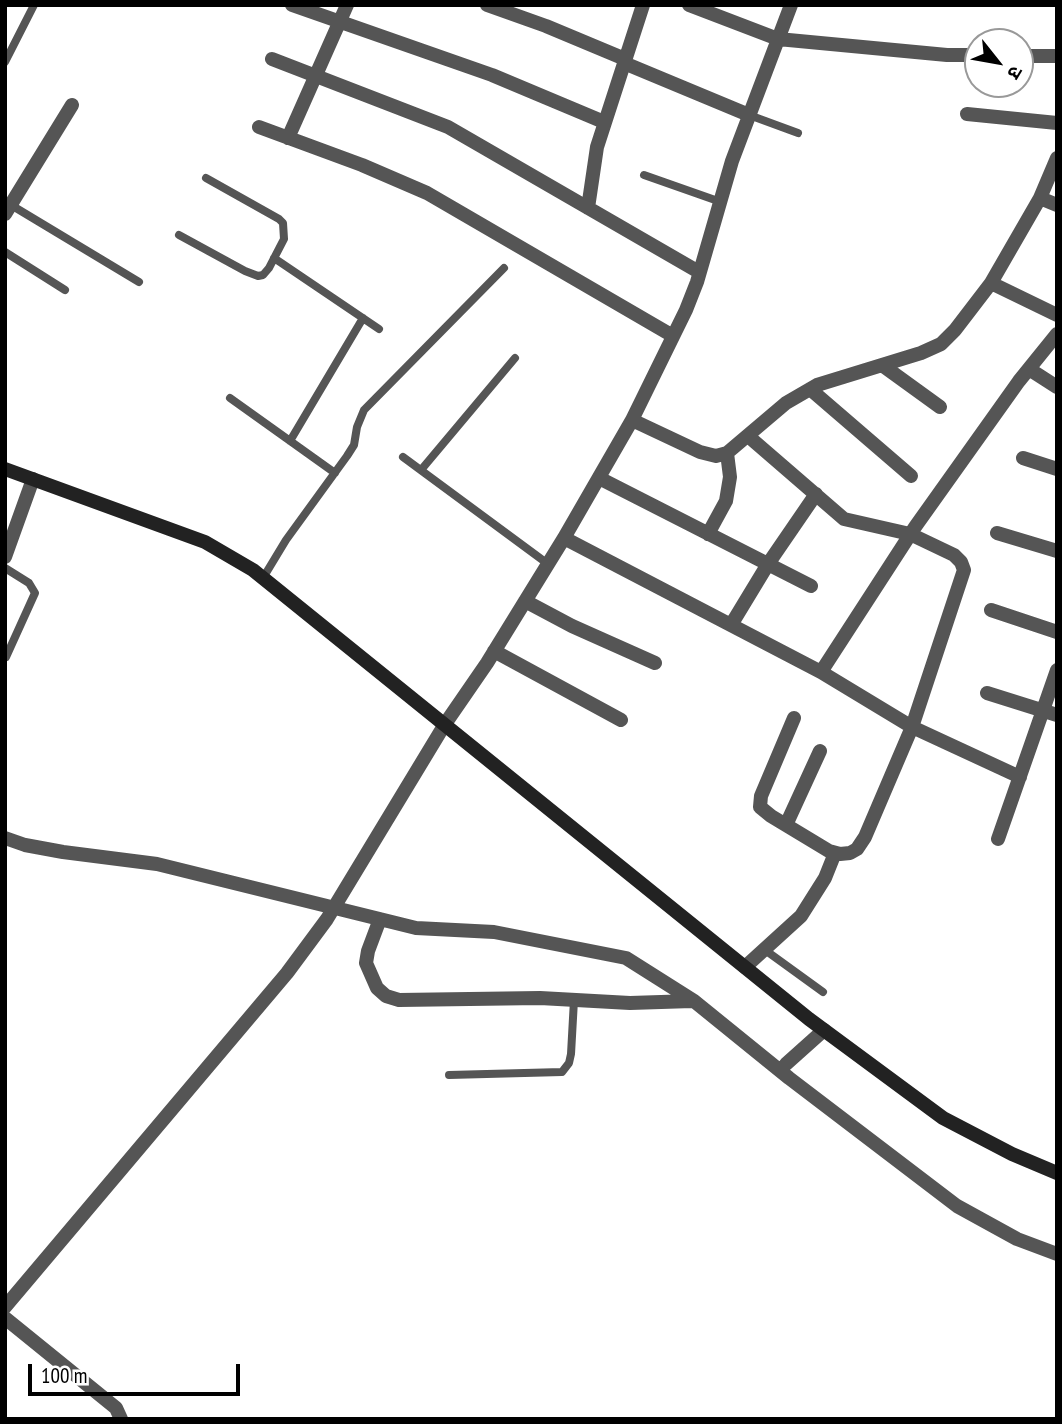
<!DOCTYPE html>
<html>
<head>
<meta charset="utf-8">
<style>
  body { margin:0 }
  #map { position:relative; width:1062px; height:1424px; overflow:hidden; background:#fff; font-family:"PT Sans Narrow","Noto Sans Devanagari",sans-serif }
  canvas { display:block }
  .frame { position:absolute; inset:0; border:7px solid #000; pointer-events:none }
  .north { position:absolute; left:964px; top:28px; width:70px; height:70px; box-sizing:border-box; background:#fff; border:2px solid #999; border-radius:50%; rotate:121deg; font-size:19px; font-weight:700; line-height:28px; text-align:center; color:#000 }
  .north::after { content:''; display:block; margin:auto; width:24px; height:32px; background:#000; clip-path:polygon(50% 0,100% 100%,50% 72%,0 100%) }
  .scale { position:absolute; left:28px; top:1364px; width:212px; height:32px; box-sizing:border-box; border:4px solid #000; border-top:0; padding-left:9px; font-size:21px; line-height:24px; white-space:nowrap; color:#000; -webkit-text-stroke:5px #fff; paint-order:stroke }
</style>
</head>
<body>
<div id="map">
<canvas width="1062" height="1424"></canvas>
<div class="frame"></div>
<div class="north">उ</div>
<div class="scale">100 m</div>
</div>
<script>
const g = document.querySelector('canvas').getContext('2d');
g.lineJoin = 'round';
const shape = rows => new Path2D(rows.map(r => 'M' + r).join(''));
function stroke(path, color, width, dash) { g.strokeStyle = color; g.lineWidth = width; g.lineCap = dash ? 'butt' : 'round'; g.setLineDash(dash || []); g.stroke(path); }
stroke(shape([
  [5,62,34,5],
  [749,115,798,133],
  [644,175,718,201],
  [11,205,139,282],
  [179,235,245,271,258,276,263,275,269,268,284,239,283,223,279,219,206,178],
  [5,252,65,290],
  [274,258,379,329],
  [230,398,335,473],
  [290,441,363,318],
  [403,457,548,564],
  [421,470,515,358],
  [5,568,29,583,35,593,6,657],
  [263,578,286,540,347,456,354,445,357,427,364,410,504,268],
  [765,950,823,992],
  [449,1075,562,1072,569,1063,571,1054,574,1000]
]), '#555', 8);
stroke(shape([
  [292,5,492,75,604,122],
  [487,5,546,26,625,59],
  [689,5,778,39,947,55,978,55],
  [1020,56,1057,56],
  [272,59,448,127,699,272],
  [624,63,749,115],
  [967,114,1057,123],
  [259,127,362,165,427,193,673,336],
  [288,138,347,5],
  [1040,198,1057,205],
  [588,208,597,147,643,5],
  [5,214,72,105],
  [991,283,1040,198,1057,158],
  [882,365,940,407],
  [1029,369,1057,387],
  [810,389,911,476],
  [632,420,686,310,697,282,732,161,791,5],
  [748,436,844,519,910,534,954,555,961,562,964,570,912,727,865,837,857,849,850,853,840,854,829,851,771,816,760,807,761,796,794,718],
  [1023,458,1057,469],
  [599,478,811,586],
  [997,533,1057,551],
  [708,534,726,501,730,477,727,453],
  [564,538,821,672,912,727,1020,777],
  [5,557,33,479],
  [525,601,572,626,655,663],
  [991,610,1057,632],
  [731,625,768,564,816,494],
  [494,651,621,720],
  [821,672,915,527,1019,381,1057,334],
  [987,693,1057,715],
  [786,825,820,751],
  [5,838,25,845,63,852,157,864,416,928,494,932,626,958,694,1001,789,1078,957,1206,1017,1239,1057,1254],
  [998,839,1057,670],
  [380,919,368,951,366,963,377,988,386,996,399,1000,540,998,630,1003,692,1001],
  [745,967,801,916,825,878,835,853],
  [786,1064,824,1030],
  [5,1307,287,973,327,919,445,724,487,663,564,538,632,420,700,452,716,456,727,453,786,403,817,385,921,353,941,344,955,330,991,283,1057,315],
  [5,1318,116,1408,121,1419]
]), '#555', 14);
stroke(shape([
  [5,469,205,542,253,570,809,1019,943,1118,1012,1154,1057,1173]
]), '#222', 14);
</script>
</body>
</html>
